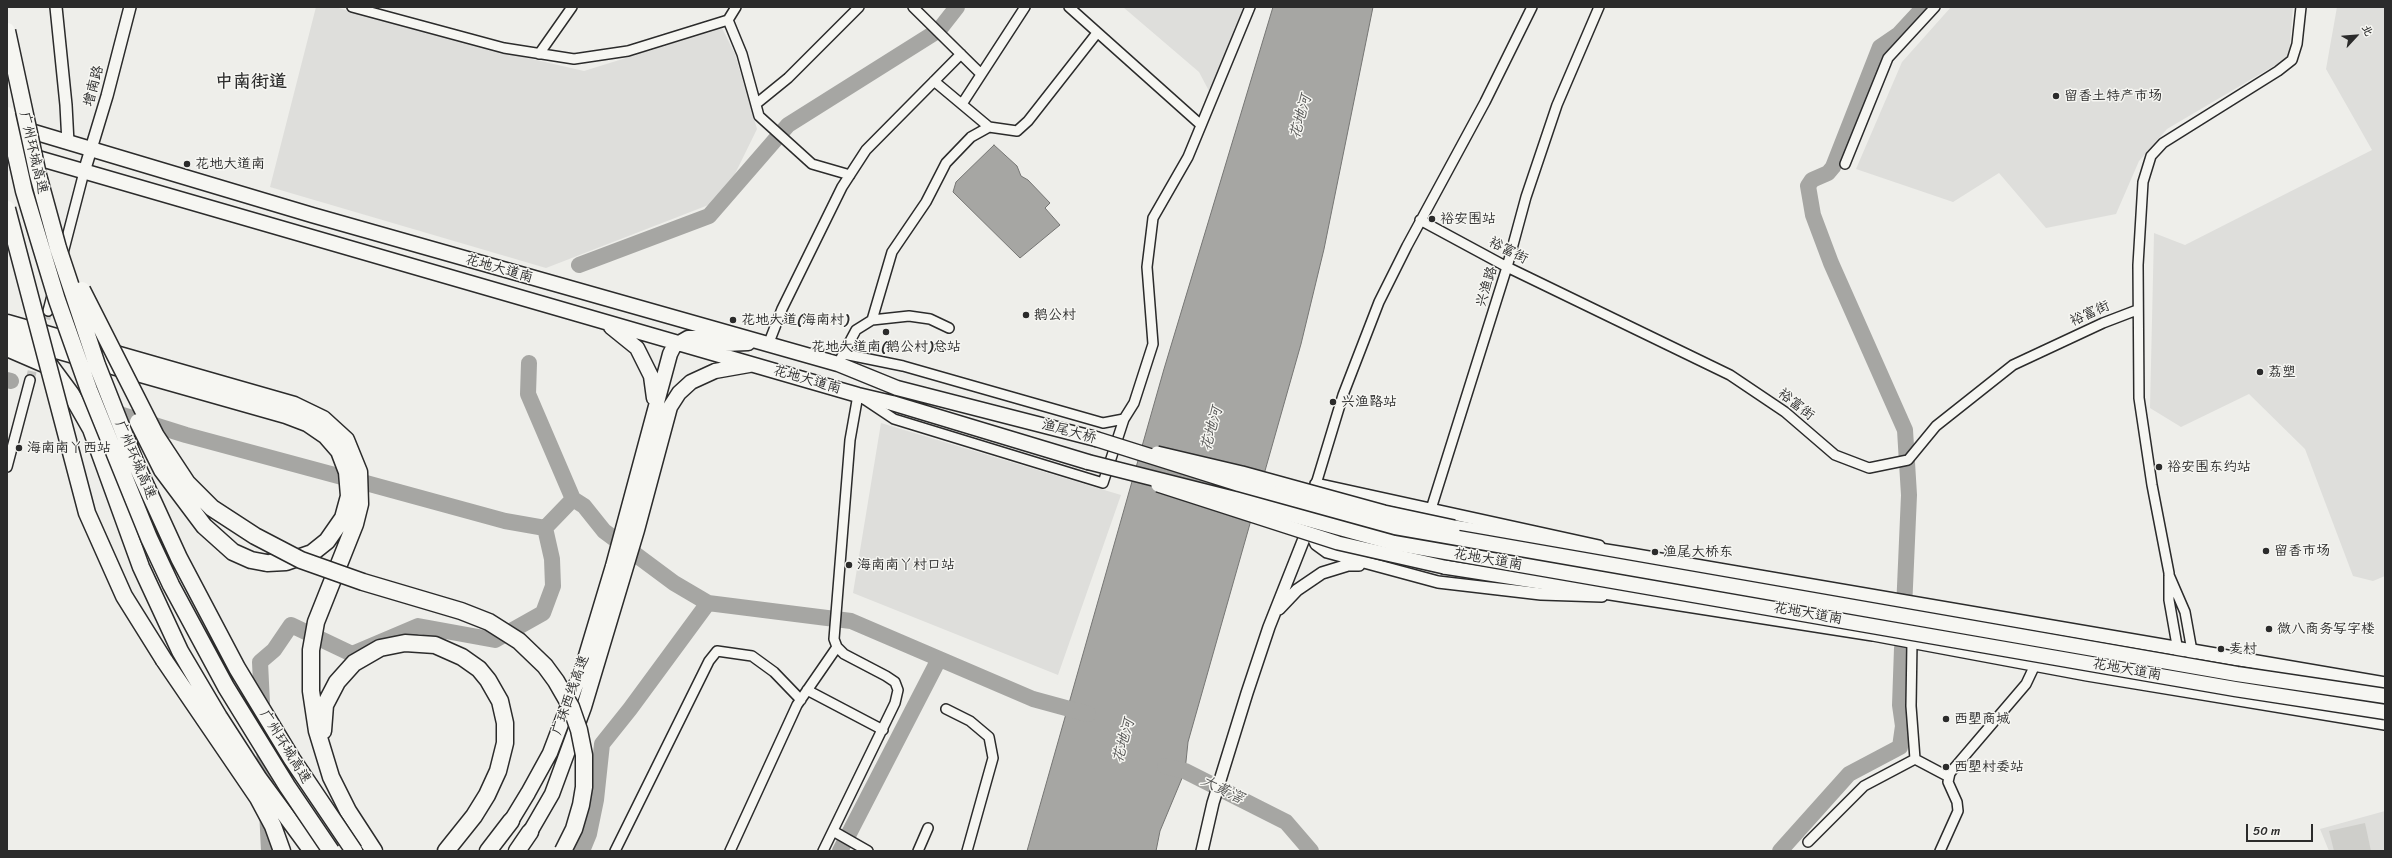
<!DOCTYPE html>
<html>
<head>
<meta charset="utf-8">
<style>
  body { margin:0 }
  #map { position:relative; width:2392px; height:858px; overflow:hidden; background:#eeeeea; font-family:Sriracha,"LXGW WenKai TC",sans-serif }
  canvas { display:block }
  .frame { position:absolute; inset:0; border:8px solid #2b2b2b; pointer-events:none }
  .north { position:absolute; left:2336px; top:16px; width:40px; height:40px; -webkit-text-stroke:3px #f6f6f2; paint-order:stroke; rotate:64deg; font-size:11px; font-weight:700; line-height:16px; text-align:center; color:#2b2b2b }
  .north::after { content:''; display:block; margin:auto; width:14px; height:18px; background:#2b2b2b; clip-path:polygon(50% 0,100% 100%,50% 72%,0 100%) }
  .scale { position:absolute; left:2246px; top:824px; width:67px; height:18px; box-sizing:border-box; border:2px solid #2b2b2b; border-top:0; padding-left:5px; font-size:12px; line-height:14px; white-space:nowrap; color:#2b2b2b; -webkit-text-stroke:3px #f6f6f2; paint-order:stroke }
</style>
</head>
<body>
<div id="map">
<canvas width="2392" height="858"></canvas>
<div class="frame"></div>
<div class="north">北</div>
<div class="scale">50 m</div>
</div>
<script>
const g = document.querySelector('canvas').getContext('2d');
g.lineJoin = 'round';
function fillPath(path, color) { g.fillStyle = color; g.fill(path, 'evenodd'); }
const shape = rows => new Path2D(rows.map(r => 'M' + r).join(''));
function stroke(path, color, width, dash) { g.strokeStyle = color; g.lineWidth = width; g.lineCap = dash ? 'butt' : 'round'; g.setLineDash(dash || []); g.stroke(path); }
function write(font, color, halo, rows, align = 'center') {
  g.font = font + ' Sriracha,"LXGW WenKai TC",sans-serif'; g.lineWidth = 3; g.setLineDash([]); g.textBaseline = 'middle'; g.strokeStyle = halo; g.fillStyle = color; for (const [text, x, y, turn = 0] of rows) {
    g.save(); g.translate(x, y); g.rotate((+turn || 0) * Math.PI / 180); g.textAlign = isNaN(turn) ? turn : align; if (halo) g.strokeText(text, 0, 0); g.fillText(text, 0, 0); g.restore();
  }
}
fillPath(shape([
  [316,7,335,7,480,47,584,71,722,28,735,54,757,129,730,184,711,204,546,268,270,187],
  [1123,7,1245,7,1209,91,1199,72],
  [1951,7,2293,7,2289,57,2167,129,2139,161,2116,214,2046,228,1999,173,1953,202,1856,169,1902,62],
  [2337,7,2385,7,2385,576,2373,581,2353,576,2305,449,2249,394,2181,427,2150,408,2154,233,2185,245,2372,150,2326,69],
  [881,423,1121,495,1058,675,853,593],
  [2385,811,2385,851,2329,851,2320,829]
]), '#dededb');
fillPath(shape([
  [2365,823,2371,851,2334,851,2329,831]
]), '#cececa');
const water = shape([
  [1273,7,1373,7,1324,249,1301,344,1188,742,1185,771,1160,831,1156,851,1027,851,1164,369,1273,7],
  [994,145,1017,166,1021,176,1028,180,1050,203,1045,208,1060,225,1020,258,953,192,956,182,994,145]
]);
fillPath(water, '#a6a6a3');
stroke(water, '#757573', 1);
stroke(shape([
  [579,265,709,216,788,125,939,30,957,7],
  [529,363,528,394,573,499,584,506,604,531,674,583,708,603,851,621,1033,699,1088,714],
  [7,380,11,381],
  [84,403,186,435,342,477],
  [366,483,505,521,545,528],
  [1903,632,1909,495,1905,430,1831,263,1813,215,1808,186,1812,180,1828,173,1833,167,1880,47,1899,34,1924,7],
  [1165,766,1185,771,1286,822,1311,851],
  [269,851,260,662,274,650,291,625,352,654,418,626,495,640,543,613,553,586,552,559,545,528,573,499],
  [582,851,589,834,596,800,602,744,630,709,708,603],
  [840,851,939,659],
  [1780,851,1849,774,1900,747,1903,726,1900,705,1902,648]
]), '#a6a6a3', 16);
stroke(shape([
  [42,332,48,311],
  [30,380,36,356]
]), '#c7c7c4', 9, [9, 4.5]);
const minor = shape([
  [352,7,504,48,574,59,628,51,728,20],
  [736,7,728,20,742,54,759,116,812,164,850,175],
  [913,7,981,74],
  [1069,7,1201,125],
  [539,54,572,7],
  [934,81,989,127,1017,131,1028,121,1097,33],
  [756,104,788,78,859,7],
  [962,104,1025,7],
  [1845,164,1888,58,1935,7],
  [1420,220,1507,267,1730,375,1785,412,1835,455,1869,468,1908,460,1936,426,2013,365,2103,323,2137,310],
  [48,311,84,172],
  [872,320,892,252,926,202,946,163,971,137,989,127],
  [768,345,782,309,842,187,866,150,961,54],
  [844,354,903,366,1103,423,1124,419,1134,403,1153,344,1147,267,1153,218,1188,157,1250,7],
  [841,358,856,330,872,320,909,316,930,319,949,328],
  [7,467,30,380],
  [1316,484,1343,395,1379,302,1407,246,1485,102,1532,7],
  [1431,509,1507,267,1526,197,1557,105,1599,7],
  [2169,575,2185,612,2192,651,2187,686],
  [1912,642,1911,706,1915,759,1949,777],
  [2181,668,2169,600,2169,573,2152,485,2139,398,2138,265,2143,182,2151,156,2163,143,2278,71,2292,60,2297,44,2301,7],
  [807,690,883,730],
  [946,709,970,721,989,737,993,758,967,851],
  [833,831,868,851],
  [1808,842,1864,786,1915,759],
  [615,851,709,661,717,651,752,656,774,672,801,700],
  [730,851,797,705,837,647],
  [823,851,895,703,898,690,895,682,886,676,844,654,837,647,834,639,850,440,858,395,894,419,1103,483,1124,419],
  [918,851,928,828],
  [1940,851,1958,811,1957,802,1948,782,1950,773,2026,684,2035,665,2041,634]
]);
const tertiary = shape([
  [56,7,66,105,68,143],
  [84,172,107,96,130,7],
  [1314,501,1316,484,1599,546],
  [1309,528,1316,544,1327,552,1438,582,1541,594,1602,596],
  [1279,609,1297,590,1322,573,1348,565,1359,565],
  [1202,851,1213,803,1247,693,1269,627,1309,526]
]);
const secondary = shape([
  [1454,527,1631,555,2385,684],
  [1444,567,1873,634,2087,674,2385,723]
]);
const primary = shape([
  [7,124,312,215,838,364,897,388,1096,439],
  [24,154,858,395,892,403,1088,462],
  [611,327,637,348,651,376,654,398],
  [511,821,528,793,550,753,582,669,613,566,670,354,674,346,688,338,698,338,725,344,748,343],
  [530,832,552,794,584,707,637,530,670,407,679,393,691,382,715,371,749,365]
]);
const motorway = shape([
  [7,323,294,405,323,419,346,440,359,472,360,504,355,524,316,622,311,650,311,691,317,731,331,777,348,811,374,851],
  [7,336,286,415,307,423,326,436,339,451,347,472,349,496,343,518,327,541,312,553,286,562,267,563],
  [7,348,51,367,71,394,91,429,141,567,180,651,219,717,259,779,312,851],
  [164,660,258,798,273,826,282,851],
  [323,731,325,705,337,682,354,663,380,648,405,643,435,645,462,657,479,669,488,680,500,701,505,723,505,743,498,771,487,795,474,816,446,851],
  [488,851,511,821],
  [517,851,530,832]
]);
stroke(minor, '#2b2b2b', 12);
stroke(tertiary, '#2b2b2b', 14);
stroke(secondary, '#2b2b2b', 16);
stroke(primary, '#2b2b2b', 17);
stroke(motorway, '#2b2b2b', 19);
stroke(minor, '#f6f6f2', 9);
stroke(tertiary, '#f6f6f2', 11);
stroke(secondary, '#f6f6f2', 13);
stroke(primary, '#f6f6f2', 14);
stroke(motorway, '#f6f6f2', 16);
const secondaryBridge = shape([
  [1157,453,1242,473,1384,512,1454,527],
  [1158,485,1338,543,1444,567]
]);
const primaryBridge = shape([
  [1096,439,1239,484,1395,527,2237,674,2385,696],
  [1088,462,1235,499,1394,543,2235,689,2385,712]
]);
const motorwayBridge = shape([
  [7,31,38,175,58,248,97,365,136,464,179,558,237,668,292,759,354,851],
  [7,115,24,191,57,300,89,390,149,538,171,585,226,687,287,786,331,851],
  [7,209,87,513,124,596,164,660],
  [82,290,156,436,187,483,212,508,255,536,301,560,363,582,461,611,489,622,519,641,545,666,556,681,571,707,579,730,584,755,584,787,581,805,574,829,563,851],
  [138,422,162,470,204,526,233,552,251,560,267,563]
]);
stroke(secondaryBridge, '#2b2b2b', 16, []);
stroke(primaryBridge, '#2b2b2b', 17, []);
stroke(motorwayBridge, '#2b2b2b', 19, []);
stroke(secondaryBridge, '#f6f6f2', 13);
stroke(primaryBridge, '#f6f6f2', 14);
stroke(motorwayBridge, '#f6f6f2', 16);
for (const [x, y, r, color] of [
  [2056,96,4,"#2b2b2b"],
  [187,164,4,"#2b2b2b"],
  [1432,219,4,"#2b2b2b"],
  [1026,315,4,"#2b2b2b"],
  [733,320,4,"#2b2b2b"],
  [886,332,4,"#2b2b2b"],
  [2260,372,4,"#2b2b2b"],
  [1333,402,4,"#2b2b2b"],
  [19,448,4,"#2b2b2b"],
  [2159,467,4,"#2b2b2b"],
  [2266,551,4,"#2b2b2b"],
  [1655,552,4,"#2b2b2b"],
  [849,565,4,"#2b2b2b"],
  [2269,629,4,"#2b2b2b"],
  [2221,649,4,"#2b2b2b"],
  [1946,719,4,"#2b2b2b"],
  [1946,767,4,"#2b2b2b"]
]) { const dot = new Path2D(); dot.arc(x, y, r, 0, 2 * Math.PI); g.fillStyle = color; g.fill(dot); stroke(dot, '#f6f6f2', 1.5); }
write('14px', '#2b2b2b', '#f6f6f2', [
  ["增南路",94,86,-75],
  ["广州环城高速",33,153,77],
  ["裕富街",1508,251,27],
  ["花地大道南",499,269,16],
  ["兴渔路",1487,287,-73],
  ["裕富街",2090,314,-24],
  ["花地大道南",807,380,16],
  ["裕富街",1796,405,38],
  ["渔尾大桥",1069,432,15],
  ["广州环城高速",135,460,67],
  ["花地大道南",1488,560,10],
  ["花地大道南",1808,614,10],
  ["花地大道南",2127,670,10],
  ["广珠西线高速",571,695,-70],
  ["广州环城高速",285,747,58]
]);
write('14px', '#2b2b2b', '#f6f6f2', [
  ["留香土特产市场",2064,96],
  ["花地大道南",195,164],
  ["裕安围站",1440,219],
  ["鹅公村",1034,315],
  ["花地大道(海南村)",741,320],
  ["花地大道南(鹅公村)总站",886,347,"center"],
  ["荔塑",2268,372],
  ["兴渔路站",1341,402],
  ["海南南丫西站",27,448],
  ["裕安围东约站",2167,467],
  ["留香市场",2274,551],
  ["渔尾大桥东",1663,552],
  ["海南南丫村口站",857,565],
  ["微八商务写字楼",2277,629],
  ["麦村",2229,649],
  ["西塱商城",1954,719],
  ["西塱村委站",1954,767]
], 'left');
write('italic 15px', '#565655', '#f6f6f2', [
  ["花地河",1301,117,-74],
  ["花地河",1212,429,-74],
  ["花地河",1124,741,-74],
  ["大黄滘",1222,790,27]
]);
write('bold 18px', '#2b2b2b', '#f6f6f2', [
  ["中南街道",251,82]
]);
</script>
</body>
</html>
